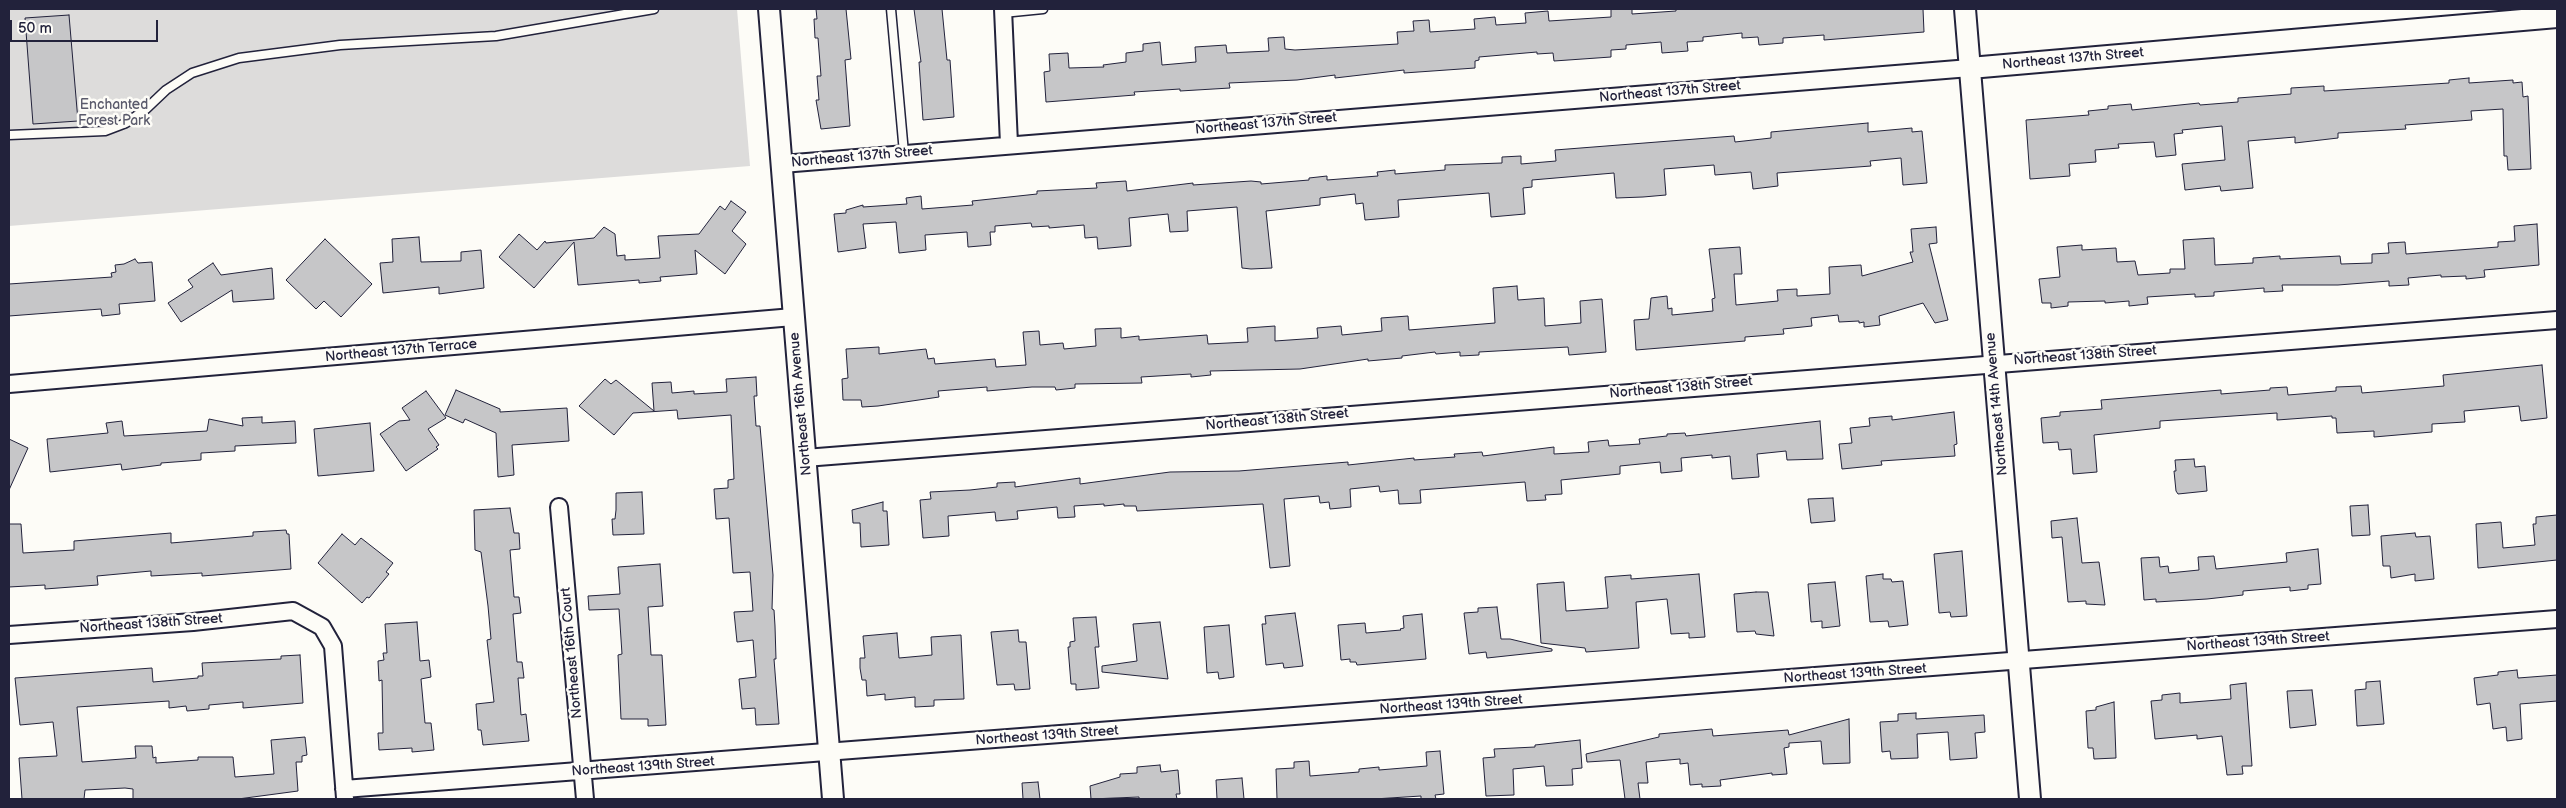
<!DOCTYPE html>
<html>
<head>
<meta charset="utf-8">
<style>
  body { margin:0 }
  #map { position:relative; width:2566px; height:808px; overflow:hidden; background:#fdfcf7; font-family:"Balsamiq Sans",sans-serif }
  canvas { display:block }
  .frame { position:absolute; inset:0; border:10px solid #22223b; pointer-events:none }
  .scale { position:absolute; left:10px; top:20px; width:148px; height:22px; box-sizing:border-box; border:2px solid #22223b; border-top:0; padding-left:6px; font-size:15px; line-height:18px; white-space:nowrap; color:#22223b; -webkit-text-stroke:4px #fdfcf7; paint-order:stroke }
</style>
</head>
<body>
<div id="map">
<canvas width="2566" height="808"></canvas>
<div class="frame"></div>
<div class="scale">50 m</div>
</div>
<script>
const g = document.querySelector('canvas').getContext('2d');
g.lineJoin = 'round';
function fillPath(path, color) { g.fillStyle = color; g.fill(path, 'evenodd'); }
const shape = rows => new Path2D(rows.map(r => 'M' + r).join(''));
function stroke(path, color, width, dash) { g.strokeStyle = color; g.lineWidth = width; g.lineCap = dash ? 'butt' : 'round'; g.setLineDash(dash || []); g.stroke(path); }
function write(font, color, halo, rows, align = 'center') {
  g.font = font + ' "Balsamiq Sans",sans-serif'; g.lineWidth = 5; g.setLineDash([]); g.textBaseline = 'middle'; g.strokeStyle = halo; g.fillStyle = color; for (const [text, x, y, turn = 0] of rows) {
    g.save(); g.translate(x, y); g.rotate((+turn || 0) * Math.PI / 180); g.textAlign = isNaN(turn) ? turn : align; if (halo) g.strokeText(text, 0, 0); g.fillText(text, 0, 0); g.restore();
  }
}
fillPath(shape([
  [9,9,737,9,750,166,9,226]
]), '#dddcdb');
const building = shape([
  [816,9,846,9,851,59,845,60,850,126,821,129,816,100,819,100,817,76,821,76,818,38,815,38,814,19,817,19,816,9],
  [914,9,942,9,947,60,950,60,954,117,923,120,919,62,921,62,914,9],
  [1611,9,1632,9,1632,14,1676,11,1676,9,1923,9,1924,32,1824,40,1824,35,1783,38,1783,43,1759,45,1758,37,1742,38,1742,33,1703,37,1703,41,1687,42,1688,51,1662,53,1661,42,1626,45,1626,49,1611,50,1611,57,1554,61,1553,53,1537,54,1537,52,1479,57,1479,60,1475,61,1475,68,1404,73,1404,70,1335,78,1335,75,1297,80,1229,83,1230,88,1180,91,1180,89,1134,92,1135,95,1046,102,1044,72,1050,71,1049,54,1068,53,1069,68,1104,67,1103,65,1126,62,1126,53,1143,51,1143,44,1160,42,1162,65,1196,62,1195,47,1226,45,1227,53,1269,51,1268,38,1284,37,1285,49,1295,50,1398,44,1397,32,1414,31,1413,21,1429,20,1430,32,1475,29,1474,19,1495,17,1496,25,1526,23,1525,13,1548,11,1549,21,1611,17,1611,9],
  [69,15,78,121,33,124,25,18,69,15],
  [2469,78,2469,83,2513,80,2513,83,2522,82,2523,97,2528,96,2531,169,2508,170,2507,156,2504,156,2503,109,2471,111,2472,120,2405,125,2406,129,2338,133,2338,138,2295,143,2295,137,2248,141,2253,188,2221,191,2220,186,2185,190,2182,164,2225,160,2222,126,2182,130,2183,133,2174,134,2176,155,2156,157,2154,142,2118,144,2119,148,2095,150,2096,162,2069,164,2070,176,2030,179,2026,120,2089,115,2088,111,2108,109,2108,106,2131,104,2132,110,2199,103,2200,105,2238,102,2238,98,2291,94,2291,88,2324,86,2324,91,2449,83,2449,80,2469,78],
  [1868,123,1868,132,1912,128,1912,132,1922,131,1927,183,1903,185,1901,158,1870,161,1871,166,1777,173,1778,186,1753,189,1751,172,1715,175,1714,165,1664,169,1666,195,1643,197,1616,198,1614,173,1532,180,1532,187,1523,188,1525,214,1491,217,1489,193,1398,200,1399,217,1365,220,1363,203,1356,204,1355,194,1320,198,1320,205,1266,211,1272,268,1251,269,1242,268,1237,207,1187,211,1188,231,1170,232,1168,214,1129,218,1131,246,1098,249,1097,237,1085,238,1084,225,1049,228,1049,226,1032,227,1031,223,995,226,995,232,990,232,991,245,968,247,967,232,925,235,926,250,899,253,896,222,863,224,866,248,838,252,834,214,846,213,846,210,863,205,863,207,907,204,906,198,921,196,922,209,973,205,972,201,1037,194,1037,191,1097,188,1096,183,1126,181,1127,191,1193,183,1193,185,1251,181,1261,182,1261,184,1309,180,1309,178,1327,176,1327,180,1378,176,1377,172,1395,170,1395,174,1445,170,1445,165,1502,163,1502,157,1521,156,1521,164,1556,161,1555,150,1734,136,1735,142,1771,138,1771,132,1868,123],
  [731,201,746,212,732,231,746,244,725,274,695,250,697,274,660,277,661,281,639,283,639,280,578,285,574,242,534,288,499,257,519,234,537,250,545,241,546,243,594,238,604,227,615,234,617,256,625,255,625,260,660,258,658,236,699,234,720,206,725,210,731,201],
  [2537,224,2539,265,2484,270,2485,277,2466,279,2466,276,2441,277,2441,275,2408,278,2409,285,2389,286,2389,281,2338,285,2282,285,2283,291,2264,292,2264,288,2214,292,2214,296,2195,297,2195,294,2147,297,2148,304,2129,306,2129,301,2105,303,2105,301,2068,302,2068,306,2051,308,2051,303,2042,303,2039,279,2060,277,2057,247,2082,245,2082,250,2116,248,2117,262,2135,261,2138,275,2170,273,2170,269,2185,269,2183,240,2214,238,2215,265,2253,263,2253,258,2280,256,2280,259,2340,256,2341,264,2372,263,2372,254,2389,253,2388,243,2405,242,2406,254,2498,247,2498,242,2515,241,2514,226,2537,224],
  [1936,227,1937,243,1929,244,1948,320,1935,323,1923,303,1879,316,1880,325,1864,327,1864,322,1859,323,1859,321,1839,322,1838,315,1811,318,1812,326,1783,329,1784,334,1745,337,1745,341,1636,350,1634,320,1649,319,1651,298,1667,296,1668,309,1672,308,1672,315,1713,311,1712,299,1715,298,1709,249,1740,247,1742,274,1734,274,1736,305,1778,301,1777,290,1797,289,1797,296,1830,294,1829,267,1861,265,1862,276,1913,262,1910,252,1913,252,1911,229,1936,227],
  [419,237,421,262,461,261,461,252,481,250,484,288,439,294,439,287,383,293,380,263,393,262,392,239,419,237],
  [325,239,372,284,341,317,324,301,316,309,286,280,325,239],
  [135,259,138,263,152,262,155,301,119,304,120,314,102,316,101,309,9,316,9,284,112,277,111,273,116,272,115,265,124,264,135,259],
  [213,263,221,275,272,268,274,299,233,302,232,290,181,322,168,303,193,287,188,280,213,263],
  [1517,286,1518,300,1544,298,1545,326,1581,323,1580,301,1602,299,1606,352,1569,355,1568,347,1479,352,1479,355,1460,356,1460,352,1436,354,1435,352,1402,356,1402,358,1368,361,1368,359,1300,369,1210,371,1211,375,1191,377,1191,374,1141,377,1142,383,1075,384,1075,388,1056,390,1055,387,1032,387,987,391,987,387,938,391,939,397,878,406,862,407,861,400,843,400,842,379,848,378,846,349,879,347,879,354,926,349,928,359,934,358,935,364,995,359,996,367,1026,365,1023,332,1039,331,1040,345,1063,343,1064,349,1096,346,1095,329,1121,328,1121,338,1139,336,1139,340,1207,335,1208,344,1248,342,1247,328,1275,326,1275,341,1318,338,1317,328,1341,326,1342,335,1382,331,1381,318,1408,316,1409,330,1495,323,1493,288,1517,286],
  [2542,365,2547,418,2521,421,2519,406,2464,411,2465,422,2432,424,2432,432,2374,437,2374,431,2337,433,2336,418,2332,418,2332,416,2277,420,2277,413,2160,421,2160,428,2094,435,2097,472,2073,474,2071,449,2059,450,2058,442,2043,443,2041,418,2060,416,2060,412,2102,409,2101,400,2221,390,2221,394,2270,390,2270,388,2287,387,2288,395,2336,391,2336,387,2361,386,2362,393,2444,386,2443,375,2542,365],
  [756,377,757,396,754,396,756,426,760,426,773,575,772,609,774,610,775,626,776,659,774,659,779,724,756,725,755,708,742,709,739,679,756,677,753,640,737,642,734,612,753,611,750,572,733,573,729,518,716,519,714,489,728,488,728,480,734,479,731,415,678,419,677,410,633,413,614,435,579,406,605,379,611,384,616,380,654,411,652,383,671,382,672,393,694,391,694,394,727,392,726,379,756,377],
  [456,390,500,409,500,412,567,408,569,441,512,445,514,475,498,477,496,433,465,419,463,423,445,415,456,390],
  [426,391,446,418,428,429,439,445,436,447,438,449,406,471,380,434,399,421,410,420,402,408,426,391],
  [1954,412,1957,444,1954,445,1955,456,1881,461,1882,465,1842,469,1839,444,1852,443,1850,428,1870,426,1869,418,1892,416,1892,420,1954,412],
  [262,417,262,423,295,421,296,443,235,446,235,451,201,453,201,460,161,463,161,465,122,470,121,464,50,472,47,439,108,433,106,423,122,421,124,436,207,431,209,419,243,426,242,418,262,417],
  [1820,421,1823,459,1787,460,1786,451,1757,454,1759,477,1732,479,1730,456,1712,458,1712,455,1681,458,1682,471,1661,473,1660,462,1620,466,1620,474,1561,480,1562,494,1545,495,1546,500,1527,501,1525,482,1420,490,1421,503,1399,504,1398,490,1380,492,1379,486,1350,489,1351,507,1330,509,1329,502,1320,503,1319,496,1284,499,1290,566,1270,568,1263,504,1137,511,1136,506,1124,506,1124,504,1104,506,1104,504,1074,506,1075,517,1058,518,1057,507,1017,511,1018,519,996,521,995,512,948,516,949,536,923,538,920,500,931,499,930,492,970,490,997,487,997,483,1015,482,1015,487,1080,478,1080,484,1170,472,1239,471,1348,462,1348,465,1414,458,1414,460,1455,457,1454,454,1482,452,1483,456,1554,447,1554,454,1589,452,1588,442,1608,440,1609,446,1640,444,1639,439,1667,436,1667,434,1685,433,1686,436,1820,421],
  [370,423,374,471,318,476,314,429,370,423],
  [9,439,28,448,9,490,9,439],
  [2194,459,2195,467,2205,466,2207,491,2178,494,2176,491,2174,471,2176,471,2175,460,2194,459],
  [642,492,644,534,613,535,612,519,615,519,616,510,616,493,642,492],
  [1833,498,1835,521,1811,523,1808,499,1833,498],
  [883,502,883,511,887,511,889,545,861,547,860,523,853,523,852,510,883,502],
  [2368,505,2370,535,2352,536,2350,506,2368,505],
  [510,508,514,533,519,533,520,549,510,550,514,597,519,597,521,613,513,614,517,662,522,662,524,678,518,678,521,715,526,714,529,741,483,745,481,730,478,730,476,704,494,702,487,640,491,639,488,606,481,552,475,550,474,510,510,508],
  [2557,515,2557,560,2478,568,2476,524,2501,522,2503,548,2535,545,2533,524,2536,524,2536,517,2557,515],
  [2077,518,2082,563,2099,562,2105,605,2086,604,2086,601,2068,602,2062,537,2052,538,2051,521,2077,518],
  [9,524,21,524,23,553,74,550,74,541,171,533,171,543,253,536,253,532,286,530,287,534,289,534,291,569,202,576,202,573,151,576,151,571,97,576,98,585,45,589,45,585,9,587,9,524],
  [2415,533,2416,537,2430,536,2434,579,2415,581,2415,574,2391,578,2390,566,2383,566,2381,536,2415,533],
  [342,534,355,545,361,538,393,563,386,572,389,574,369,598,367,597,362,603,318,563,342,534],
  [2318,549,2321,584,2308,585,2308,589,2290,591,2290,587,2243,591,2243,595,2207,599,2156,602,2156,599,2144,600,2141,558,2159,557,2160,567,2168,566,2169,573,2199,570,2198,557,2214,556,2216,569,2287,562,2286,553,2318,549],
  [1962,551,1967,616,1951,617,1950,612,1939,613,1934,554,1962,551],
  [660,564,663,606,648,607,651,655,662,655,666,725,648,726,648,719,621,719,618,655,622,654,619,609,589,610,588,596,620,594,618,567,660,564],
  [1699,574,1705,637,1689,638,1689,633,1671,634,1667,599,1636,602,1639,648,1586,652,1585,648,1541,643,1537,584,1564,582,1566,611,1608,608,1605,577,1631,575,1631,579,1699,574],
  [1883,574,1883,579,1891,579,1892,582,1903,581,1908,625,1889,627,1888,621,1870,622,1866,576,1883,574],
  [1835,582,1840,626,1822,628,1822,621,1811,622,1808,584,1835,582],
  [1756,592,1768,592,1774,636,1756,634,1755,631,1737,632,1734,594,1756,592],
  [1497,607,1501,639,1510,639,1552,649,1552,651,1487,658,1486,652,1469,654,1464,613,1478,612,1478,608,1497,607],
  [1295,613,1303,666,1284,668,1283,663,1266,665,1262,624,1266,624,1265,616,1295,613],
  [1422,614,1426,659,1357,665,1356,662,1350,662,1350,659,1341,660,1338,625,1365,623,1366,633,1401,630,1400,629,1404,628,1403,616,1422,614],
  [1096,617,1099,647,1095,647,1099,688,1076,690,1076,684,1071,684,1068,647,1070,647,1070,642,1075,641,1073,618,1096,617],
  [417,622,420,661,429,660,431,677,421,679,425,723,431,723,434,750,412,752,412,748,379,750,378,733,383,733,382,680,379,681,378,661,384,660,383,653,387,653,385,624,417,622],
  [1160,622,1168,679,1102,672,1102,666,1137,661,1133,624,1160,622],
  [1229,625,1234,677,1219,679,1218,672,1207,673,1204,627,1229,625],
  [1018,630,1019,642,1026,642,1030,689,1015,690,1014,684,997,685,991,632,1018,630],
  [897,633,899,658,932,655,931,637,961,635,964,699,934,700,934,706,915,707,915,697,885,700,885,694,867,696,866,680,862,680,860,668,860,658,865,658,863,636,897,633],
  [300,655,303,703,243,708,243,702,209,705,209,709,187,711,186,706,169,708,169,701,77,707,82,762,136,758,135,746,152,746,153,758,156,757,156,763,198,760,198,757,233,757,235,777,274,774,271,740,305,737,307,755,302,756,302,762,296,762,298,791,238,799,133,799,133,789,125,788,85,790,84,799,22,799,19,758,57,756,53,722,20,725,15,678,152,668,153,682,198,678,198,676,203,676,202,663,281,659,281,656,300,655],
  [2517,670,2518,678,2557,675,2557,701,2520,704,2522,739,2507,741,2506,727,2493,729,2490,703,2477,705,2474,678,2498,675,2498,672,2517,670],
  [2380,681,2384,724,2357,726,2355,690,2366,689,2366,682,2380,681],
  [2246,683,2252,766,2242,766,2243,774,2227,775,2222,736,2197,739,2197,735,2155,739,2151,701,2162,700,2162,695,2180,693,2180,703,2231,699,2230,685,2246,683],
  [2312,690,2316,725,2290,728,2287,691,2312,690],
  [2114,702,2116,758,2094,759,2093,748,2088,748,2086,711,2096,710,2096,707,2114,702],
  [1916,713,1916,719,1984,715,1985,732,1975,733,1977,758,1950,760,1948,732,1917,734,1918,758,1891,759,1890,751,1882,752,1880,722,1898,721,1898,714,1916,713],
  [1849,719,1850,763,1823,764,1821,741,1789,743,1789,747,1784,748,1787,774,1772,775,1772,773,1720,780,1721,786,1702,787,1702,784,1690,785,1688,763,1680,764,1680,759,1646,762,1648,783,1638,783,1640,799,1625,799,1620,760,1587,762,1586,754,1659,737,1659,734,1712,729,1713,736,1788,730,1789,735,1849,719],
  [1580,740,1582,768,1572,769,1573,785,1546,786,1544,766,1513,769,1514,795,1486,796,1483,758,1495,757,1494,749,1535,747,1535,745,1580,740],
  [1440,751,1444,794,1435,795,1436,799,1421,799,1421,796,1374,799,1277,799,1276,769,1294,768,1294,762,1309,761,1310,776,1359,772,1359,769,1379,767,1379,770,1427,766,1426,752,1440,751],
  [1160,765,1161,772,1178,770,1180,794,1176,794,1177,799,1139,799,1139,797,1091,799,1090,786,1120,777,1120,774,1137,773,1137,767,1160,765],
  [1242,778,1244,799,1217,799,1216,780,1242,778],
  [1038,782,1040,799,1023,799,1022,783,1038,782]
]);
fillPath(building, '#c6c6c8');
stroke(building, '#22223b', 1);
const service = shape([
  [891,9,904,153],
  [1003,13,1043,9],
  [9,135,105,131,126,123,146,109,166,90,192,73,239,58,340,45,496,36,654,9]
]);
const minor = shape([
  [1003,9,1009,144],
  [782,164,1970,68],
  [9,384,793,317],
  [805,458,2557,320],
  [559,507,585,799],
  [9,635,193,622,293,611,322,627,333,646,345,798],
  [344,789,2557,619]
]);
const tertiary = shape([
  [769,9,833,799],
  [1965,9,2030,799],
  [1970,68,2557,17]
]);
stroke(service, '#22223b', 11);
stroke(minor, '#22223b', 20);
stroke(tertiary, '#22223b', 24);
stroke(service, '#fdfcf7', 8);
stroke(minor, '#fdfcf7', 16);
stroke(tertiary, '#fdfcf7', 20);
write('14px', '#22223b', '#fdfcf7', [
  ["Northeast 137th Street",2073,59,-5],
  ["Northeast 137th Street",1670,92,-5],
  ["Northeast 137th Street",1266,124,-5],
  ["Northeast 137th Street",862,157,-5],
  ["Northeast 137th Terrace",401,351,-5],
  ["Northeast 138th Street",2085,356,-4],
  ["Northeast 138th Street",1681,388,-5],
  ["Northeast 16th Avenue",801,404,-95],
  ["Northeast 14th Avenue",1997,404,-95],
  ["Northeast 138th Street",1277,420,-5],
  ["Northeast 138th Street",151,624,-4],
  ["Northeast 139th Street",2258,642,-4],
  ["Northeast 16th Court",572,653,-95],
  ["Northeast 139th Street",1855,674,-4],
  ["Northeast 139th Street",1451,705,-4],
  ["Northeast 139th Street",1047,736,-4],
  ["Northeast 139th Street",643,767,-4]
]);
write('14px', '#5a5a6b', '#fdfcf7', [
  ["Enchanted",114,105],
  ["Forest Park",114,121]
]);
</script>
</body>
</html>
